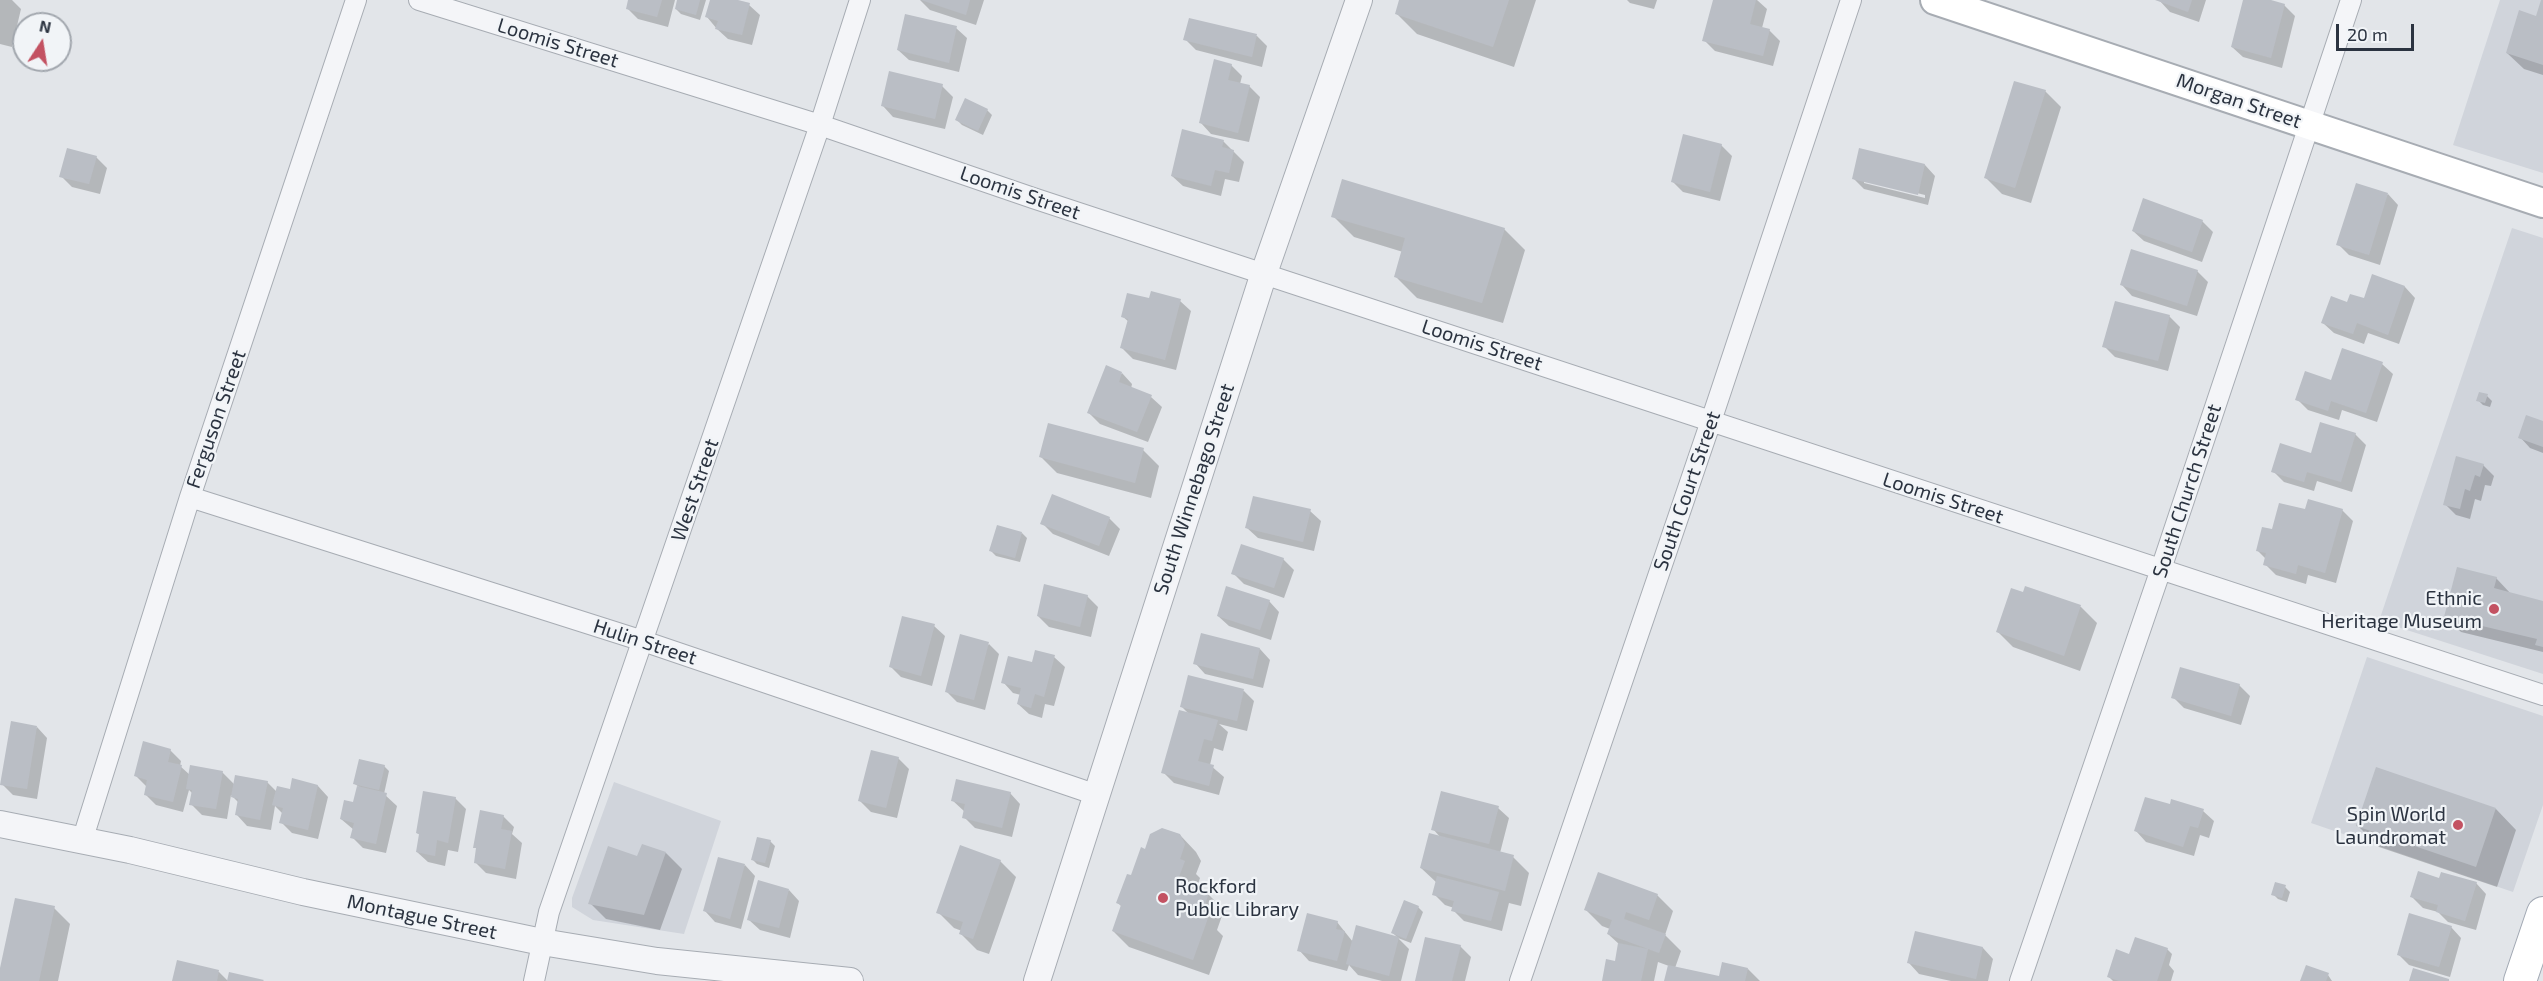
<!DOCTYPE html>
<html>
<head>
<meta charset="utf-8">
<style>
  body { margin:0 }
  #map { position:relative; width:2543px; height:981px; overflow:hidden; background:#e2e5e9; font-family:"Exo 2",sans-serif }
  canvas { display:block }
  .north { position:absolute; left:12px; top:12px; width:60px; height:60px; box-sizing:border-box; background:#f1f4f7; border:2px solid #a2a7ae; border-radius:50%; rotate:12deg; font-size:16px; font-weight:700; line-height:24px; text-align:center; color:#2b3340 }
  .north::after { content:''; display:block; margin:auto; width:21px; height:27px; background:#c35262; clip-path:polygon(50% 0,100% 100%,50% 72%,0 100%) }
  .scale { position:absolute; left:2336px; top:24px; width:78px; height:27px; box-sizing:border-box; border:3px solid #2b3340; border-top:0; padding-left:8px; font-size:18px; line-height:21px; white-space:nowrap; color:#2b3340; -webkit-text-stroke:4px #f1f4f7; paint-order:stroke }
</style>
</head>
<body>
<div id="map">
<canvas width="2543" height="981"></canvas>
<div class="north">N</div>
<div class="scale">20 m</div>
</div>
<script>
const g = document.querySelector('canvas').getContext('2d');
g.lineJoin = 'round';
function fillPath(path, color) { g.fillStyle = color; g.fill(path, 'evenodd'); }
const shape = rows => new Path2D(rows.map(r => 'M' + r).join(''));
function stroke(path, color, width, dash) { g.strokeStyle = color; g.lineWidth = width; g.lineCap = dash ? 'butt' : 'round'; g.setLineDash(dash || []); g.stroke(path); }
function write(font, color, halo, rows, align = 'center') {
  g.font = font + ' "Exo 2",sans-serif'; g.lineWidth = 4.5; g.setLineDash([]); g.textBaseline = 'middle'; g.strokeStyle = halo; g.fillStyle = color; for (const [text, x, y, turn = 0] of rows) {
    g.save(); g.translate(x, y); g.rotate((+turn || 0) * Math.PI / 180); g.textAlign = isNaN(turn) ? turn : align; if (halo) g.strokeText(text, 0, 0); g.fillText(text, 0, 0); g.restore();
  }
}
fillPath(shape([
  [2500,0,2543,0,2543,173,2453,145],
  [2512,228,2543,238,2543,674,2379,621],
  [2367,657,2543,716,2543,805,2513,892,2311,823],
  [614,782,721,821,684,934,593,920,572,907,572,898]
]), '#d0d4db');
fillPath(shape([
  [0,0,12,0,21,9,12,47,0,44],
  [630,0,675,0,668,27,638,19,627,8],
  [679,0,706,0,700,20,681,14,676,9],
  [711,0,732,0,749,5,760,15,752,45,728,39,717,29,707,17],
  [920,0,984,0,976,25,930,10],
  [1401,0,1536,0,1514,67,1417,34,1396,13],
  [1627,0,1657,0,1654,9,1630,3],
  [1715,0,1757,0,1767,9,1762,28,1769,30,1780,41,1773,66,1715,51,1704,40],
  [2159,0,2206,0,2199,22,2170,12],
  [2245,0,2265,0,2284,5,2295,16,2282,68,2243,57,2232,47],
  [2543,0,2543,75,2524,69,2507,53,2537,18],
  [956,28,967,38,959,72,909,60,898,50],
  [1257,36,1267,46,1262,67,1196,50,1185,39],
  [1231,65,1242,76,1240,84,1249,86,1260,97,1249,142,1211,134,1201,123],
  [942,86,953,97,945,129,893,117,883,106],
  [2045,91,2061,107,2031,203,2002,194,1986,178],
  [987,110,992,115,983,135,962,125,957,120],
  [1223,141,1244,162,1239,182,1225,179,1221,196,1183,186,1172,176],
  [1721,145,1732,156,1720,201,1683,192,1672,181],
  [96,157,107,168,100,194,72,187,61,176],
  [1925,165,1935,176,1928,205,1864,189,1853,178],
  [1864,180,1925,195,1925,198,1864,183],
  [2388,194,2398,205,2380,265,2349,255,2338,244],
  [1333,216,1504,229,1525,250,1503,323,1417,298,1396,277,1403,252,1354,237],
  [2202,221,2213,232,2202,262,2144,241,2133,231],
  [2197,271,2208,282,2197,316,2132,296,2122,285],
  [2373,276,2405,287,2415,298,2399,344,2368,333,2364,344,2334,333,2323,323,2348,304,2365,300],
  [1150,300,1180,301,1191,311,1176,370,1133,359,1122,348,1129,322,1122,316],
  [2169,316,2180,327,2168,371,2115,357,2104,346],
  [2382,364,2393,374,2377,422,2342,410,2339,420,2308,410,2297,399,2331,382],
  [1122,373,1132,384,1131,389,1151,397,1162,407,1148,442,1100,424,1089,413],
  [2487,396,2492,401,2490,407,2483,405,2478,400],
  [2543,422,2543,453,2530,448,2520,437],
  [2355,434,2366,445,2352,492,2317,481,2314,491,2284,482,2273,471],
  [1143,450,1159,466,1151,498,1057,473,1041,457],
  [2483,465,2494,476,2491,486,2485,485,2481,501,2475,499,2470,519,2456,515,2445,504],
  [2342,510,2353,521,2336,583,2308,575,2306,584,2276,575,2265,564,2266,559,2257,550,2273,531,2306,511],
  [1310,511,1321,521,1314,551,1258,538,1247,528],
  [1109,518,1120,529,1109,556,1053,534,1042,523],
  [1022,533,1027,538,1020,562,996,556,991,551],
  [1283,559,1294,570,1284,598,1244,584,1233,573],
  [2496,578,2511,594,2543,602,2543,652,2461,632,2445,616],
  [2026,588,2081,607,2097,623,2080,671,2013,647,1997,631,2024,594],
  [1087,596,1098,607,1091,637,1049,627,1038,616],
  [1269,601,1279,612,1271,640,1229,626,1218,616],
  [934,626,945,636,932,686,901,677,890,666],
  [989,644,999,654,985,710,957,702,947,692],
  [1260,649,1270,660,1263,688,1205,674,1195,663],
  [1054,657,1065,667,1054,706,1045,704,1042,718,1029,714,1018,704,1021,695,1013,693,1003,682,1033,664],
  [2239,685,2250,696,2241,725,2184,708,2173,697],
  [1244,691,1254,701,1247,731,1219,724,1228,732,1223,751,1214,748,1210,765,1224,777,1219,795,1174,783,1163,772,1189,714,1182,707],
  [37,727,47,738,37,799,13,795,2,784],
  [170,750,181,761,180,766,190,775,222,772,235,785,267,782,277,792,318,786,328,797,318,839,292,833,281,822,283,814,275,806,271,830,247,826,237,815,239,803,231,795,227,819,202,815,191,804,193,794,189,790,183,812,156,805,145,794,147,787,136,776],
  [898,758,909,769,897,818,871,812,860,801],
  [384,766,389,771,384,794,397,806,386,853,363,848,352,837,354,830,341,819,355,804,359,787,355,784],
  [1010,793,1020,804,1012,837,975,828,964,817,965,812,952,800],
  [455,798,466,809,458,852,448,850,445,866,428,862,417,852,420,835,417,833],
  [2171,806,2203,811,2214,821,2209,838,2200,835,2194,856,2146,842,2136,831],
  [1498,808,1509,818,1500,853,1513,857,1529,873,1521,906,1509,903,1502,931,1464,921,1453,910,1454,908,1445,905,1434,894,1437,883,1421,868,1441,838,1433,829],
  [2496,809,2516,830,2497,887,2379,847,2358,826],
  [503,816,514,827,512,834,522,843,516,879,486,873,476,863,478,850,475,847],
  [1180,835,1196,852,1201,861,1196,874,1200,878,1196,890,1208,894,1224,910,1217,930,1223,936,1209,975,1129,947,1113,931,1122,907,1118,903,1146,851],
  [770,841,775,846,769,868,757,864,752,859],
  [666,853,682,869,660,930,606,919,590,903,638,858],
  [1000,861,1016,877,989,954,977,950,961,934,962,931,954,928,938,912],
  [745,865,755,876,741,929,715,922,705,911],
  [2440,880,2476,883,2486,894,2476,930,2448,922,2438,912,2423,908,2412,897],
  [2285,887,2290,892,2287,902,2278,899,2273,894],
  [789,890,799,901,790,938,760,930,749,920],
  [1657,895,1673,911,1665,935,1681,951,1675,968,1720,978,1748,969,1760,981,1666,981,1669,966,1658,962,1654,981,1603,981,1616,963,1620,945,1608,934,1610,929,1602,926,1586,910],
  [1418,907,1423,912,1411,943,1398,938,1393,933],
  [54,908,70,924,58,981,0,981,0,972],
  [1337,922,1353,942,1398,938,1409,949,1401,981,1382,981,1358,975,1349,965,1347,971,1309,961,1299,950],
  [2451,927,2461,938,2450,977,2409,965,2398,954],
  [1916,932,1983,948,1993,959,1988,981,1951,981,1919,974,1909,963],
  [1460,946,1471,957,1465,981,1416,981],
  [2167,949,2172,954,2169,965,2174,971,2171,981,2113,981,2109,977,2130,955],
  [219,972,228,981,174,981],
  [2328,975,2332,981,2302,981]
]), '#0003');
fillPath(shape([
  [628,0,662,0,657,17,626,9],
  [677,0,700,0,696,15,675,9],
  [710,0,738,0,750,3,742,35,715,29,718,21,705,17],
  [921,0,970,0,966,15],
  [1399,0,1509,0,1493,47,1395,14],
  [1713,0,1756,0,1750,24,1770,29,1763,56,1702,41],
  [2155,0,2192,0,2188,12],
  [2243,0,2271,0,2285,4,2271,58,2231,47],
  [2541,0,2543,0,2543,65,2506,53,2519,10,2536,16],
  [905,14,957,26,949,63,897,50],
  [1189,18,1257,34,1252,57,1183,40],
  [1214,59,1232,64,1228,80,1250,85,1238,133,1199,123],
  [889,71,943,84,935,119,881,106],
  [2014,81,2046,90,2015,188,1984,178],
  [965,98,988,109,978,131,955,120],
  [1182,129,1224,140,1222,147,1234,150,1229,173,1215,170,1211,186,1171,176],
  [1683,134,1722,144,1710,192,1671,182],
  [67,148,97,156,89,184,59,177],
  [1859,148,1925,164,1918,195,1852,179],
  [1342,179,1505,228,1482,303,1394,277,1405,238,1331,217],
  [2356,183,2388,193,2369,255,2336,245],
  [2143,198,2203,220,2192,252,2132,231],
  [2131,249,2198,270,2187,306,2120,285],
  [2372,274,2405,286,2388,335,2357,323,2353,334,2321,323,2331,296,2347,302,2350,294,2364,298],
  [1151,291,1181,299,1165,360,1120,348,1128,319,1121,317,1127,293,1149,298],
  [2115,301,2170,315,2158,361,2102,347],
  [2342,348,2383,362,2366,413,2331,401,2328,411,2295,400,2305,371,2331,380],
  [1106,365,1122,372,1119,382,1152,395,1137,432,1087,413],
  [2479,392,2488,394,2485,403,2476,401],
  [2526,415,2543,421,2543,447,2518,438],
  [2320,422,2356,433,2341,482,2307,472,2304,482,2271,472,2280,443,2311,453],
  [1048,423,1144,448,1135,483,1039,457],
  [2456,456,2484,464,2480,477,2475,475,2470,491,2465,489,2460,509,2443,505],
  [1052,494,1110,517,1099,546,1040,524],
  [1253,496,1311,509,1303,542,1245,528],
  [2308,499,2343,509,2325,573,2298,565,2296,574,2263,565,2266,553,2256,551,2262,527,2272,529,2279,503,2305,509],
  [997,525,1022,532,1015,558,989,551],
  [1241,544,1284,558,1274,588,1231,574],
  [2457,567,2497,577,2494,588,2543,601,2543,647,2535,645,2537,639,2444,617],
  [1044,584,1088,595,1080,627,1037,616],
  [1226,586,1270,600,1260,630,1217,616],
  [2025,586,2081,605,2064,656,1996,632,2011,588,2023,592],
  [902,616,935,624,921,676,889,667],
  [1201,633,1260,648,1253,679,1193,664],
  [960,634,989,642,974,700,945,692],
  [1035,650,1055,655,1044,697,1035,694,1031,708,1017,704,1021,688,1001,683,1008,656,1032,662],
  [2180,667,2240,684,2231,716,2171,698],
  [1188,675,1244,689,1237,721,1180,707],
  [1179,710,1218,720,1212,741,1204,739,1198,761,1214,765,1209,786,1161,773],
  [11,721,37,726,27,789,0,785],
  [143,741,171,749,168,762,182,765,173,802,144,795,147,780,134,776],
  [871,750,899,757,886,808,858,801],
  [359,759,385,765,379,790,353,784],
  [190,765,223,771,216,809,189,805,192,790,186,789],
  [2376,767,2496,808,2476,867,2356,826],
  [235,775,268,781,260,820,235,815,238,799,231,797],
  [292,778,318,785,308,830,279,823,283,808,272,805,277,786,290,789],
  [956,779,1011,792,1002,828,962,818,965,804,951,801],
  [357,786,387,793,376,844,350,838,354,823,340,819,344,800,353,802],
  [423,791,456,797,448,843,437,840,435,856,416,852,419,834,416,833],
  [1441,791,1499,806,1489,844,1431,830],
  [2145,797,2170,804,2171,799,2204,809,2198,828,2190,826,2183,847,2134,831],
  [480,810,504,815,501,829,512,831,505,869,474,863,476,848,473,848],
  [1162,828,1180,834,1185,844,1180,859,1185,861,1177,882,1209,893,1201,915,1208,918,1193,960,1112,931,1121,905,1116,903,1127,874,1131,875,1141,847,1145,849,1150,834],
  [1429,833,1514,855,1505,891,1420,868],
  [757,837,771,840,765,863,751,860],
  [642,844,666,852,644,915,588,904,608,846,637,856],
  [960,845,1001,860,973,939,959,934,963,922,936,913],
  [718,857,745,864,730,919,703,911],
  [2418,871,2439,878,2441,872,2477,882,2465,921,2436,912,2438,905,2410,897],
  [1598,872,1658,894,1649,920,1626,912,1624,919,1666,934,1659,953,1607,934,1612,920,1584,910],
  [1437,876,1499,892,1491,921,1451,911,1454,901,1432,895],
  [758,880,789,889,779,928,747,920],
  [2275,882,2286,885,2282,898,2271,895],
  [15,898,55,906,39,981,0,981,0,968],
  [1404,900,1419,906,1406,939,1391,933],
  [1307,913,1338,921,1336,929,1345,931,1337,961,1297,951],
  [2409,913,2452,926,2439,967,2397,955],
  [1356,925,1399,937,1389,976,1346,964],
  [1915,931,1983,947,1976,979,1907,963],
  [1425,937,1461,945,1452,981,1415,981],
  [2135,937,2168,948,2157,981,2119,981,2107,977,2116,949,2129,954],
  [1618,943,1648,949,1641,981,1602,981,1606,959,1615,961],
  [177,960,219,970,217,981,172,981],
  [1722,962,1748,968,1745,981,1664,981,1668,965,1719,976],
  [2306,965,2329,973,2326,981,2300,981],
  [2413,968,2449,979,2449,981,2409,981],
  [229,972,264,980,263,981,227,981]
]), '#babec5');
const minor = shape([
  [419,0,820,125,1033,198,2543,695],
  [190,497,643,641,1097,795],
  [82,841,190,497,356,0],
  [534,981,549,912,820,125,860,0],
  [1520,981,1711,421,1851,0],
  [2020,981,2161,569,2351,0]
]);
const tertiary = shape([
  [0,824,130,850,303,892,542,942,657,961,850,981],
  [1037,981,1264,273,1359,0]
]);
const secondary = shape([
  [1935,0,2543,203]
]);
const primary = shape([
  [2520,981,2543,913]
]);
stroke(minor, '#a7acb3', 22);
stroke(tertiary, '#a7acb3', 28);
stroke(secondary, '#a7acb3', 32);
stroke(primary, '#a2a9b4', 34);
stroke(minor, '#f4f5f8', 20);
stroke(tertiary, '#f4f5f8', 26);
stroke(secondary, '#fff', 28);
stroke(primary, '#fff', 32);
for (const [x, y, r, color] of [
  [2494,609,6,"#c35262"],
  [2458,825,6,"#c35262"],
  [1163,898,6,"#c35262"]
]) { const dot = new Path2D(); dot.arc(x, y, r, 0, 2 * Math.PI); g.fillStyle = color; g.fill(dot); stroke(dot, '#f1f4f7', 2); }
write('20px', '#2b3340', '#f1f4f7', [
  ["Loomis Street",558,43,17],
  ["Morgan Street",2239,101,19],
  ["Loomis Street",1020,193,19],
  ["Loomis Street",1482,345,18],
  ["Ferguson Street",216,419,-71],
  ["South Winnebago Street",1194,489,-72],
  ["West Street",695,490,-71],
  ["South Court Street",1687,491,-71],
  ["South Church Street",2187,491,-72],
  ["Loomis Street",1943,498,18],
  ["Hulin Street",645,642,18],
  ["Montague Street",422,917,12]
]);
write('20px', '#2b3340', '#f1f4f7', [
  ["Ethnic",2482,598],
  ["Heritage Museum",2482,621],
  ["Spin World",2446,814],
  ["Laundromat",2446,837],
  ["Rockford",1175,886,"left"],
  ["Public Library",1175,909,"left"]
], 'right');
</script>
</body>
</html>
